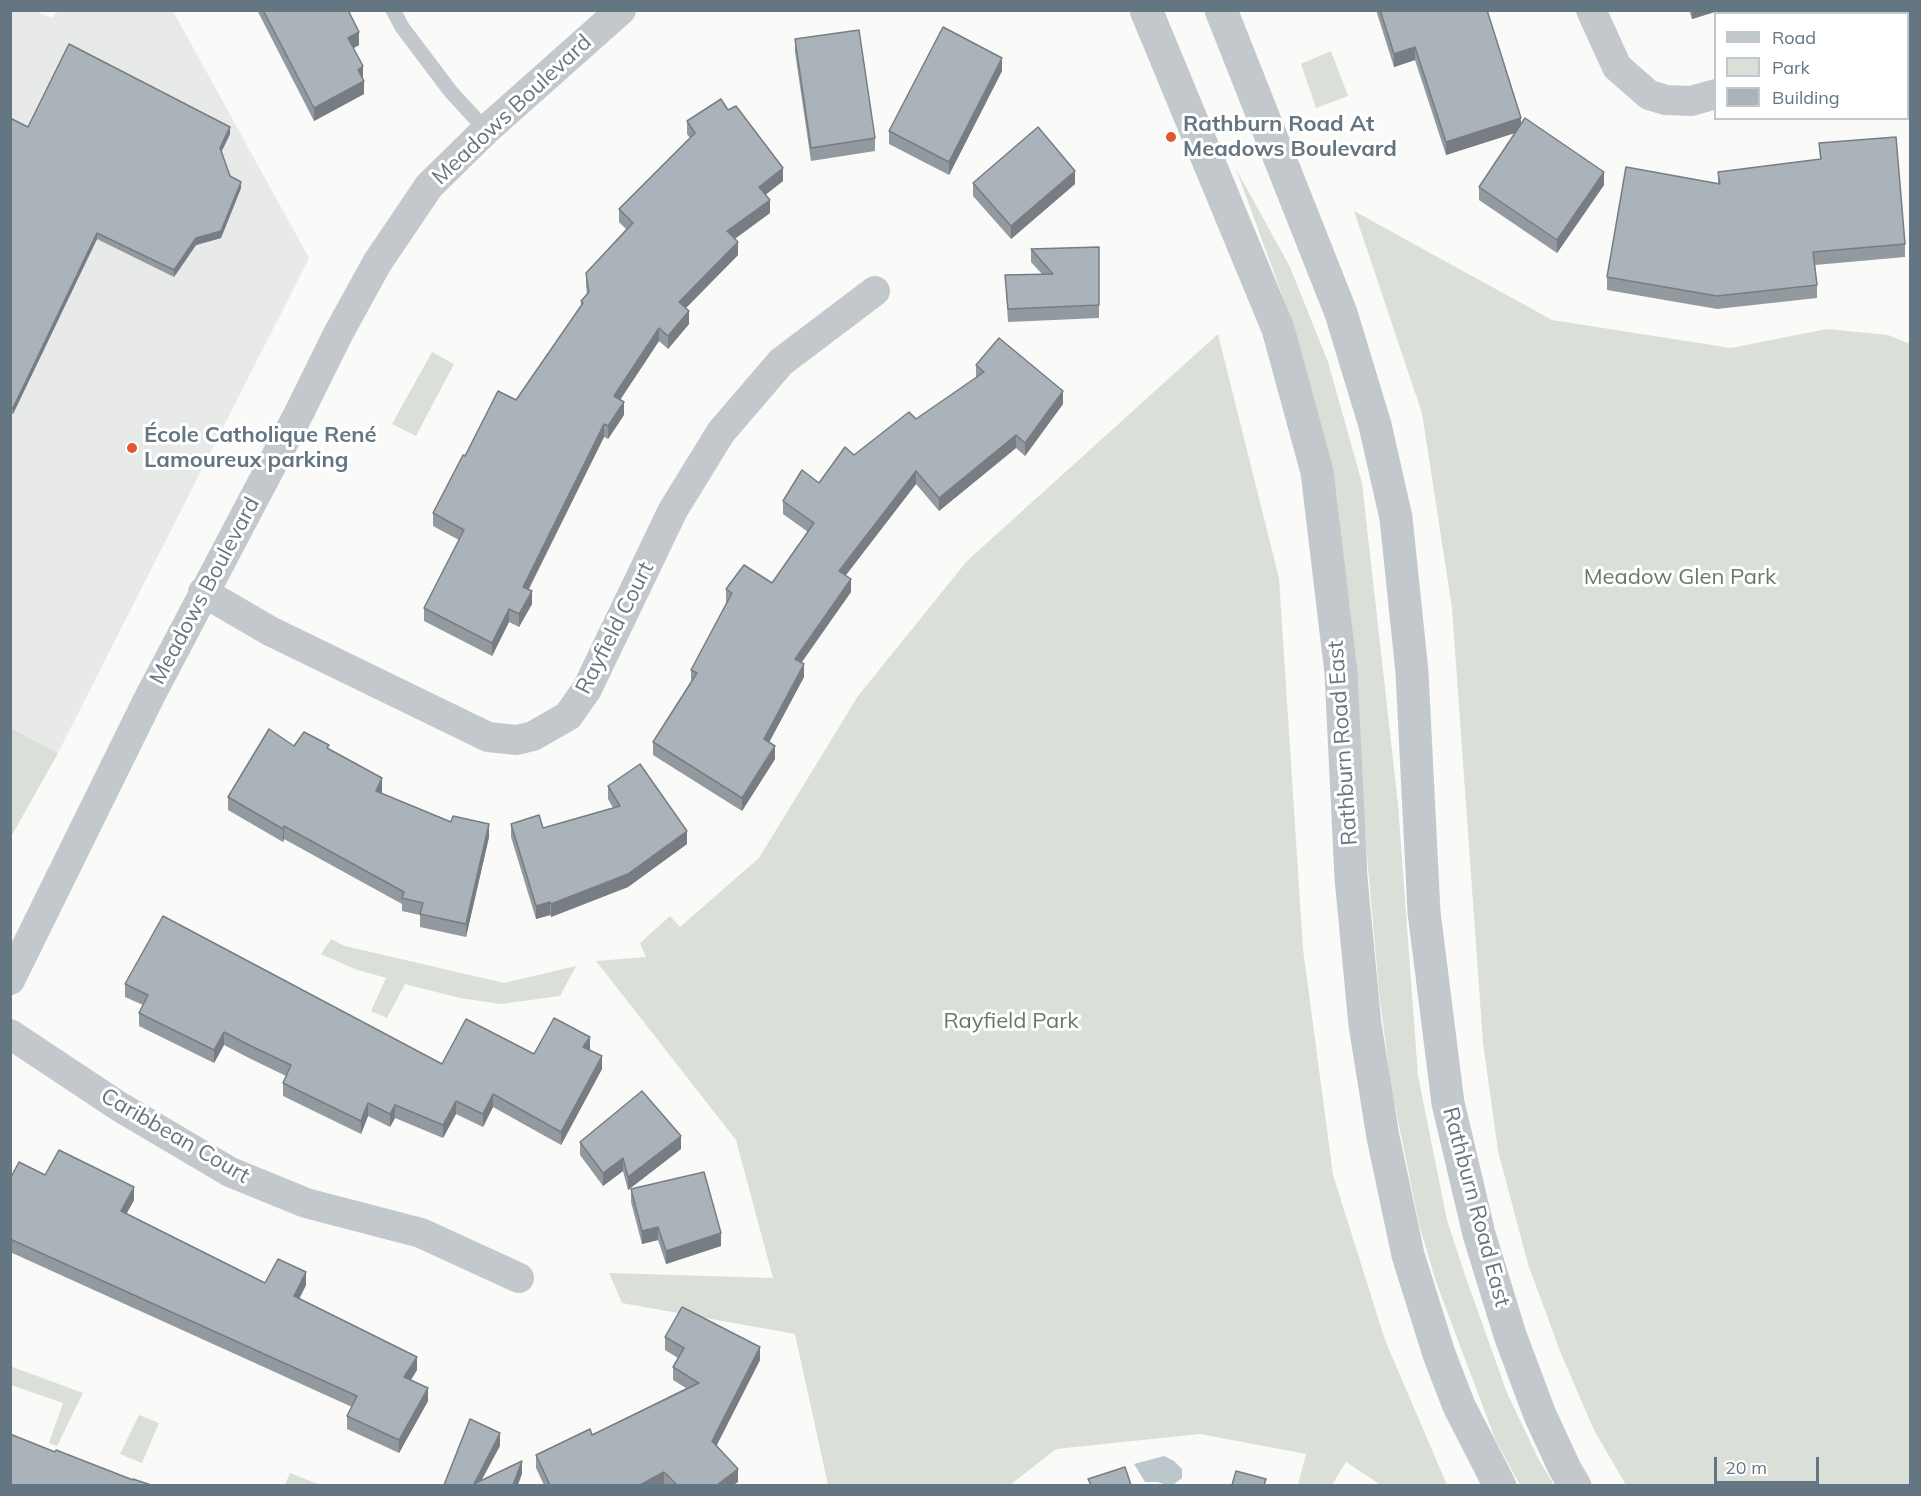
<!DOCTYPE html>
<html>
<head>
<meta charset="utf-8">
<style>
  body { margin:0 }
  #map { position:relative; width:1921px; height:1496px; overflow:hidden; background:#fafaf8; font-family:Mulish,sans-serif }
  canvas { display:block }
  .frame { position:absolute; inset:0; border:12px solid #657683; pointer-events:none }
  .legend { position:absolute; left:1714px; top:12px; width:195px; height:108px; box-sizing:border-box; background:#fff; border:2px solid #c1c8cd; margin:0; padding:8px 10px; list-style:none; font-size:18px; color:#657683 }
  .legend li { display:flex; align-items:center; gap:12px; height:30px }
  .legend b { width:30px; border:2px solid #c1c8cd }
  .scale { position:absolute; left:1714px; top:1457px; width:105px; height:27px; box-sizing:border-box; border:3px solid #657683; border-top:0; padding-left:8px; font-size:18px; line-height:21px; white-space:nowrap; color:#657683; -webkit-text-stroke:4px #fff; paint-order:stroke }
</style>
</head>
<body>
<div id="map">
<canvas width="1921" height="1496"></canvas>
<div class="frame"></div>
<ul class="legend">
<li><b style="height:8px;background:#c3c8cc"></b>Road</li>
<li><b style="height:16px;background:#dadfd7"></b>Park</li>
<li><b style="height:16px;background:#aab3b9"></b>Building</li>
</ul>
<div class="scale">20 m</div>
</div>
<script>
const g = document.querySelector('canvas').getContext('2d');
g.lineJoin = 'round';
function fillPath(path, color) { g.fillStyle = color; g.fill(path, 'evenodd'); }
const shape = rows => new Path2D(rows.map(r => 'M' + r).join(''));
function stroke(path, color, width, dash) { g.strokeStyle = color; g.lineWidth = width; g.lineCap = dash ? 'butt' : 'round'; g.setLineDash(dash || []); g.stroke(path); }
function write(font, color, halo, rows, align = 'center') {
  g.font = font + ' Mulish,sans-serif'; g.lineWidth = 6; g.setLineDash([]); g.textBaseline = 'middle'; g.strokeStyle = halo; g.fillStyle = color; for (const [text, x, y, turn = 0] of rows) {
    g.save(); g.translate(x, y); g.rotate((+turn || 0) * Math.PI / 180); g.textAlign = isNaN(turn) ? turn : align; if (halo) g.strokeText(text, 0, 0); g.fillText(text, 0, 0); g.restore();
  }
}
fillPath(shape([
  [10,11,36,11,52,18,58,11,173,11,309,258,58,753,11,728]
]), '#e8e9e9');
fillPath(shape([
  [1331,51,1348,96,1316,108,1301,64],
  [1236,169,1290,267,1328,362,1362,483,1398,804,1418,1076,1447,1220,1467,1281,1507,1393,1539,1460,1554,1485,1520,1485,1496,1441,1436,1282,1419,1224,1391,1086,1379,992,1340,550,1295,330],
  [1354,211,1552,320,1731,348,1827,329,1888,335,1910,344,1910,1485,1626,1485,1594,1430,1560,1351,1528,1264,1498,1151,1483,1043,1452,608,1422,413],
  [1218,334,1279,578,1303,949,1333,1175,1385,1340,1447,1485,1381,1485,1346,1462,1332,1485,1298,1485,1306,1454,1200,1434,1056,1449,1010,1485,828,1485,795,1334,622,1303,609,1273,773,1278,736,1140,596,961,646,957,640,943,670,916,680,927,759,858,858,696,967,561],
  [432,352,454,364,416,436,392,424],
  [11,728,58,753,11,837],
  [331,939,345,946,504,983,576,966,560,996,500,1004,460,998,405,984,387,1018,371,1011,386,978,355,969,321,954],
  [10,1366,83,1393,57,1446,49,1443,63,1403,11,1385],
  [139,1415,159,1423,142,1463,120,1454],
  [290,1473,310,1481,322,1485,285,1485]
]), '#dadfd7');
fillPath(shape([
  [1164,1456,1174,1461,1182,1469,1182,1478,1174,1484,1166,1485,1158,1482,1145,1482,1134,1464]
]), '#bbc7cb');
stroke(shape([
  [393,10,402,27,451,92,486,130]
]), '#c3c8cc', 15);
stroke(shape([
  [1591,10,1617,67,1649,95,1666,100,1691,101,1716,94],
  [1908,66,1910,66],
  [203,592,270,631,488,737,517,740,533,736,568,716,587,689,673,510,721,432,781,362,875,291],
  [10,980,150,696,299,413,338,334,377,263,429,186,486,130,621,10],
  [10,1034,120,1107,230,1172,306,1203,421,1233,519,1278]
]), '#c3c8cc', 30);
stroke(shape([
  [1146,10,1278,329,1317,472,1341,673,1351,878,1365,1025,1383,1137,1408,1255,1439,1354,1459,1406,1500,1486],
  [1221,10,1341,313,1375,425,1396,518,1412,672,1424,912,1448,1103,1479,1234,1510,1335,1540,1415,1565,1469,1575,1486]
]), '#c3c8cc', 33);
fillPath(shape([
  [257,10,348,10,359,45,354,48,363,79,364,94,314,121],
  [1376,10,1487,10,1521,124,1604,185,1557,253,1479,200,1479,187,1515,133,1446,155,1415,60,1394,67],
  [1689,10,1721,10,1692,19],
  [795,39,875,138,875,151,811,161,795,52],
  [1002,71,949,175,889,144,889,131],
  [728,110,783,181,765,195,770,213,735,239,738,255,686,308,689,324,668,349,659,341,620,400,624,415,608,439,604,437,529,589,532,604,519,627,509,622,492,656,424,621,424,608,459,540,433,526,433,513,465,456,516,400,581,306,581,301,587,294,586,286,586,273,626,229,619,222,619,209,690,138,687,134,687,121],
  [10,118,28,127,230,134,221,152,230,176,241,188,221,238,196,245,174,277,97,239,13,414,10,413],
  [1819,143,1905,244,1905,257,1815,265,1817,285,1817,298,1717,309,1607,290,1607,277,1718,183,1718,172,1820,159],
  [973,183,1075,184,1011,239,973,196],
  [1099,247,1099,318,1008,322,1005,275,1042,274,1031,262,1031,249],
  [976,365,1063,404,1025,456,1016,448,939,511,916,484,846,575,851,592,801,662,804,677,769,742,775,759,742,811,653,755,653,742,691,682,691,670,727,603,726,602,726,589,772,583,808,532,783,514,783,501,819,483,854,455,916,419,976,378],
  [294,746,329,750,382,792,381,793,489,837,466,937,420,927,420,915,402,911,402,904,284,839,283,842,228,810,228,797],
  [608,786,687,844,628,887,551,917,550,915,536,919,511,837,511,824,543,828,613,808,608,799],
  [125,984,442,1064,534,1054,590,1050,602,1069,561,1145,493,1107,483,1127,456,1114,443,1138,395,1118,390,1127,368,1116,361,1134,283,1096,283,1083,286,1076,251,1059,224,1045,214,1063,139,1026,139,1013,143,1005,125,997],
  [580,1142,681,1149,628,1190,623,1171,603,1186,580,1155],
  [45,1175,134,1200,126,1214,265,1283,306,1285,299,1299,417,1370,411,1380,428,1401,399,1453,347,1429,347,1416,352,1407,10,1252,10,1179],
  [631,1189,721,1246,666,1264,658,1240,642,1244,631,1202],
  [665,1337,760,1360,717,1445,738,1482,733,1485,544,1485,536,1468,536,1455,592,1435,686,1388,673,1380,673,1367,678,1358,665,1350]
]), '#929a9f');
fillPath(shape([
  [1692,10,1721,10,1692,19],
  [359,32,359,45,348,51,348,38],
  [1415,47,1415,60,1394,67,1394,54],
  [1002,58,1002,71,949,175,949,162],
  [363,66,363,79,358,70],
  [364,81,364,94,314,121,314,108],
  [1521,118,1521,131,1446,155,1446,142],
  [230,127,230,134,220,155,220,148],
  [783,168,783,181,759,200,759,187],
  [1075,171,1075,184,1011,239,1011,226],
  [1604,172,1604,185,1557,253,1557,240],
  [241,182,241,188,221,238,196,245,174,277,174,270,196,238],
  [770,200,770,213,727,244,727,231],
  [97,233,97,239,13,414,13,408],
  [738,242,738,255,679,315,679,302],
  [689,311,689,324,668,349,668,336],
  [659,328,659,341,614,409,614,396],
  [1063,391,1063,404,1025,456,1025,443],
  [624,402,624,415,608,439,608,426],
  [604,424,604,437,523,600,523,587],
  [1016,435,1016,448,939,511,939,498],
  [916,471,916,484,839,584,839,571],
  [851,579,851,592,795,672,795,659],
  [532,591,532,604,519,627,519,614],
  [509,609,509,622,492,656,492,643],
  [804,664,804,677,764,752,764,739],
  [775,746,775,759,742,811,742,798],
  [382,778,382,792,376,804,376,791],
  [489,824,489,837,466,937,466,924],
  [284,826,284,839,283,842,283,829],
  [687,831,687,844,628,887,551,917,551,904],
  [550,902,550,915,536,919,536,906],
  [224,1032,224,1045,214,1063,214,1050],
  [590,1037,590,1050,583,1047],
  [602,1056,602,1069,561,1145,561,1132],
  [493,1094,493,1107,483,1127,483,1114],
  [456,1101,456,1114,443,1138,443,1125],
  [368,1103,368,1116,361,1134,361,1121],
  [395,1105,395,1118,390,1127,390,1114],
  [681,1136,681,1149,628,1190,628,1177],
  [623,1158,623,1171,603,1186,603,1173],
  [134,1187,134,1200,121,1224,121,1211],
  [658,1227,658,1240,642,1244,642,1231],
  [721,1233,721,1246,666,1264,666,1251],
  [306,1272,306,1285,294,1309,294,1296],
  [760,1347,760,1360,712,1454,712,1441],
  [417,1357,417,1370,404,1390,404,1377],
  [428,1388,428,1401,399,1453,399,1440],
  [500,1433,500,1446,479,1485,474,1484],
  [522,1461,522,1474,518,1485,513,1485],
  [738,1469,738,1482,733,1485,717,1485],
  [664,1472,664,1485,640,1485]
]), '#777d82');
const building = shape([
  [263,10,348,10,359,32,348,38,363,66,358,70,364,81,314,108,263,10],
  [1380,10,1487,10,1521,118,1446,142,1415,47,1394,54,1380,10],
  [943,27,1002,58,949,162,889,131,943,27],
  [859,30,875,138,811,148,795,39,859,30],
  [69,44,230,127,220,148,230,176,241,182,221,231,196,238,174,270,97,233,13,408,10,406,10,118,28,127,69,44],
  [721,99,728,110,736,106,783,168,759,187,770,200,727,231,738,242,679,302,689,311,668,336,659,328,614,396,624,402,608,426,604,424,523,587,532,591,519,614,509,609,492,643,424,608,464,530,433,513,463,455,465,456,498,391,516,400,583,303,581,301,589,292,586,273,633,223,619,209,695,133,687,121,721,99],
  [1525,118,1604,172,1557,240,1479,187,1525,118],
  [1038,127,1075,171,1011,226,973,183,1038,127],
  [1896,137,1905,244,1813,252,1817,285,1717,296,1607,277,1626,167,1720,184,1718,172,1821,159,1819,143,1896,137],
  [1099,247,1099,305,1008,309,1005,275,1053,274,1031,249,1099,247],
  [999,338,1063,391,1025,443,1016,435,939,498,916,471,839,571,851,579,795,659,804,664,764,739,775,746,742,798,653,742,697,673,691,670,732,593,726,589,744,565,772,583,814,523,783,501,802,470,819,483,845,447,854,455,909,412,916,419,984,372,976,365,999,338],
  [269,729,294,746,304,732,329,745,327,748,382,778,376,791,451,822,453,816,489,824,466,924,420,914,423,903,402,898,404,892,284,826,283,829,228,797,269,729],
  [640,764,687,831,628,874,551,904,550,902,536,906,511,824,539,815,543,828,620,806,608,786,640,764],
  [163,916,442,1064,466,1019,534,1054,554,1018,590,1037,583,1047,602,1056,561,1132,493,1094,483,1114,456,1101,443,1125,395,1105,390,1114,368,1103,361,1121,283,1083,291,1065,251,1046,224,1032,214,1050,139,1013,148,995,125,984,163,916],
  [642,1091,681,1136,628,1177,623,1158,603,1173,580,1142,642,1091],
  [59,1150,134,1187,121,1211,265,1283,278,1259,306,1272,294,1296,417,1357,404,1377,428,1388,399,1440,347,1416,357,1396,10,1239,10,1179,19,1162,45,1175,59,1150],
  [704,1172,721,1233,666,1251,658,1227,642,1231,631,1189,704,1172],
  [682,1307,760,1347,712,1441,738,1469,717,1485,677,1485,664,1472,640,1485,550,1485,536,1455,590,1429,592,1435,699,1383,673,1367,684,1348,665,1337,682,1307],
  [470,1419,500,1433,474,1484,522,1461,513,1485,444,1485,470,1419],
  [10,1434,55,1452,56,1450,133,1480,133,1479,151,1485,10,1485,10,1434],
  [1125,1467,1131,1485,1091,1485,1088,1479,1125,1467],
  [1236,1471,1266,1479,1264,1485,1232,1485,1236,1471]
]);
fillPath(building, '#aab3b9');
stroke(building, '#777d82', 1.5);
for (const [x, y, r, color] of [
  [1171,137,6,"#e4572e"],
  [132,448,6,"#e4572e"]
]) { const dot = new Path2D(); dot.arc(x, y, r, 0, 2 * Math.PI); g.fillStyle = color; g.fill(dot); stroke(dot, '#fff', 2); }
write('22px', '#657683', '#fff', [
  ["Meadows Boulevard",512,110,-43],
  ["Meadows Boulevard",205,591,-62],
  ["Rayfield Court",615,628,-63],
  ["Rathburn Road East",1343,743,-94],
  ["Caribbean Court",175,1136,30],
  ["Rathburn Road East",1476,1207,75]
]);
write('bold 22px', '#657683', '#fff', [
  ["Rathburn Road At",1183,124],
  ["Meadows Boulevard",1183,149],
  ["École Catholique René",144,435],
  ["Lamoureux parking",144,460]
], 'left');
write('22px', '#687a64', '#fff', [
  ["Meadow Glen Park",1680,577],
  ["Rayfield Park",1011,1021]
]);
</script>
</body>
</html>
